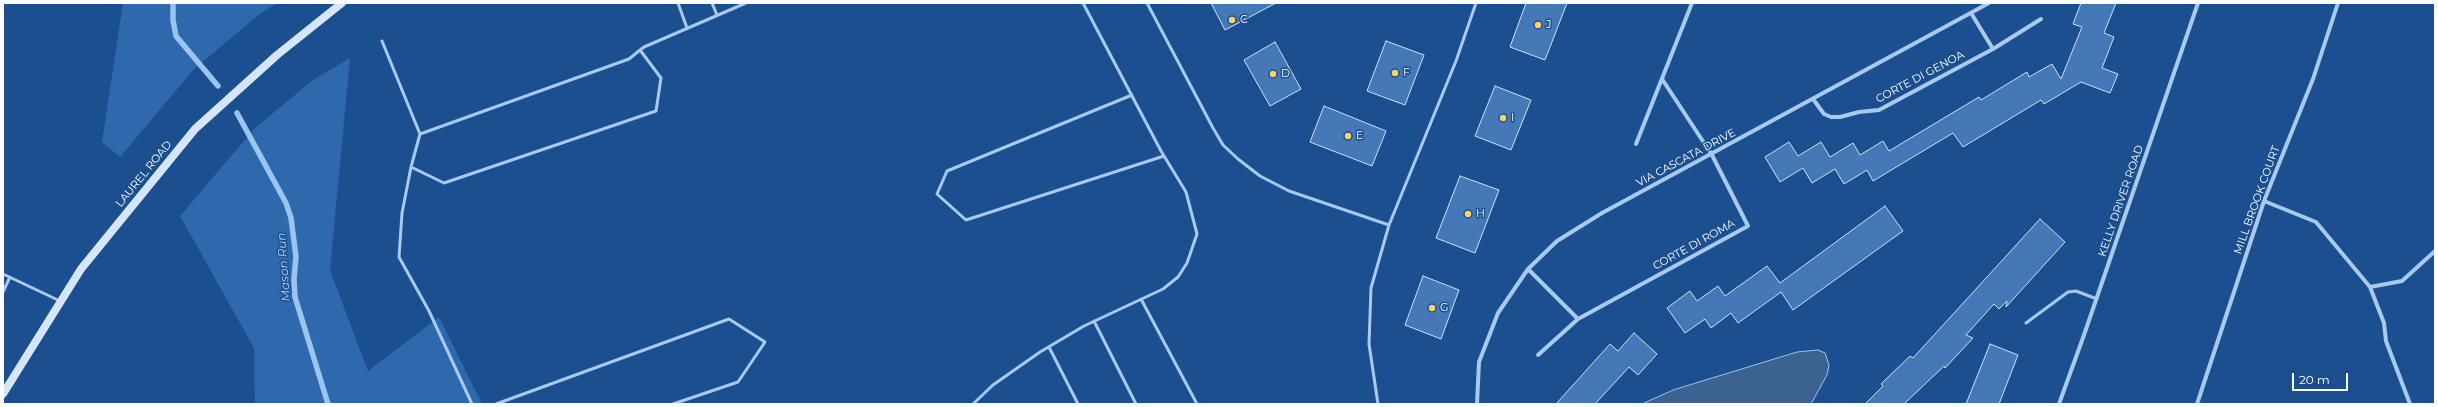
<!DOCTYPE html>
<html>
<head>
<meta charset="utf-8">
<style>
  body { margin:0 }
  #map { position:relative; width:2438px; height:407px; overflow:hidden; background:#1b4f8f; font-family:Montserrat,sans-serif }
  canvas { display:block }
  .frame { position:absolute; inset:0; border:4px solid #fff; pointer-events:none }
  .scale { position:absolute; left:2292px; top:373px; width:56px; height:18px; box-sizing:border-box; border:2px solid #fff; border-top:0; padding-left:5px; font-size:12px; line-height:14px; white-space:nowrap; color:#fff; -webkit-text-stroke:3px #1b4f8f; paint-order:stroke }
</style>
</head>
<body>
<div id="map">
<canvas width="2438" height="407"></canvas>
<div class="frame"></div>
<div class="scale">20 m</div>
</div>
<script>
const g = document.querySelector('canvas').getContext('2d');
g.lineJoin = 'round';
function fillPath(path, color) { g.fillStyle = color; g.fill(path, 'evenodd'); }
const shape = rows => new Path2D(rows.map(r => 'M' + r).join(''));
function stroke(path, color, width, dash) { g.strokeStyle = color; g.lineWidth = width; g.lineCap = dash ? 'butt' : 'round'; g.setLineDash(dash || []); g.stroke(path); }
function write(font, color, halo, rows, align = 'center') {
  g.font = font + ' Montserrat,sans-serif'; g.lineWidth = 3; g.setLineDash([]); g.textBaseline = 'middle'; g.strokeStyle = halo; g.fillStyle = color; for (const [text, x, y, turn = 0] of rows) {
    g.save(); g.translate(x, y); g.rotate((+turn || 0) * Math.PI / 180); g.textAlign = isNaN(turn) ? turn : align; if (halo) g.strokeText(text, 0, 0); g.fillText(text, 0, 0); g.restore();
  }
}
fillPath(shape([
  [123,3,278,3,261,13,194,69,120,157,102,142],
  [350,58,330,270,368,371,439,317,482,404,255,404,254,348,180,216,255,128,313,80]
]), '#2e69ad');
const water = shape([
  [1818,350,1825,353,1829,365,1827,375,1811,404,1642,404,1673,390,1797,352,1818,350]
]);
fillPath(water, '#3c6290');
stroke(water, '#9cc4f0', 1);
stroke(shape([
  [173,3,173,20,176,36,218,86],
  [237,113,286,203,291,218,296,257,294,279,295,297,328,404]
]), '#9cc4f0', 5.5);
const building = shape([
  [1211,3,1276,3,1225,30,1211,3],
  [1526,3,1567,3,1545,60,1510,47,1526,3],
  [2081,3,2116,3,2104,33,2114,37,2102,68,2118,74,2110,93,2081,82,2044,104,2041,100,1963,147,1953,133,1873,181,1867,170,1844,184,1835,169,1812,183,1803,168,1780,182,1765,157,1789,142,1798,156,1821,142,1830,157,1853,143,1860,155,1883,141,1889,151,1979,97,1981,100,2027,72,2029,77,2052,64,2061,79,2082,27,2073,24,2081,3],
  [1386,41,1424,55,1405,105,1367,91,1386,41],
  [1275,42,1301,89,1270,106,1244,60,1275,42],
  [1495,86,1531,100,1511,150,1475,136,1495,86],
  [1324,106,1386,131,1372,166,1310,142,1324,106],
  [1460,176,1499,190,1475,253,1436,238,1460,176],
  [1885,206,1903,231,1793,310,1781,292,1738,323,1731,313,1711,328,1705,319,1685,333,1667,308,1690,291,1697,301,1718,286,1725,296,1767,266,1780,283,1885,206],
  [2040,219,2065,242,2006,307,2007,301,1999,309,1994,304,1966,335,1973,338,1945,368,1944,366,1904,404,1865,404,1883,386,1881,384,1910,356,1913,358,2040,219],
  [1423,276,1459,290,1441,339,1405,325,1423,276],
  [1634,333,1657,354,1638,375,1629,367,1595,404,1556,404,1610,344,1618,351,1634,333],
  [1990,344,2018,355,1999,404,1966,404,1990,344]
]);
fillPath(building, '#4478b7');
stroke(building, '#cfe3fa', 1);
stroke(shape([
  [678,3,687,28],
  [712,3,717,15],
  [1147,3,1213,128,1223,145,1238,159,1260,176,1289,191,1389,225],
  [382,41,420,134],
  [640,50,661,78,656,111,444,183,411,167,420,134,629,59,640,50,644,47,746,3],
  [1132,95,947,171,937,194,966,220,1164,156],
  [411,167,402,213,399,257,429,311,472,404],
  [3,274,60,301],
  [3,292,10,277],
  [1141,299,1197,404],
  [1094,321,1136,404],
  [2026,323,2068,292,2076,291,2097,299],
  [1049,347,1078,404],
  [496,404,729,319,765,342,738,382,673,404],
  [973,404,993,385,1040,352,1084,326,1163,289,1178,277,1187,263,1197,234,1186,192,1161,151,1083,3],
  [1378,404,1369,344,1371,288,1389,225,1456,61,1476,3]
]), '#a9c9ee', 3);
stroke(shape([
  [1993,49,2041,19],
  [1813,99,1824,114,1831,117,1840,117,1859,112,1879,110,1993,49,1971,13],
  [1636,144,1692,3],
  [2264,201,2316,222,2370,287,2384,323,2386,341,2410,404],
  [1528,269,1578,319],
  [2370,287,2402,281,2435,251],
  [1538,355,1578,319,1748,226,1712,155,1662,79],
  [1477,404,1479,362,1498,313,1528,269,1557,241,1602,213,1989,3],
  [2059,404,2084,335,2198,3],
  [2197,404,2264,201,2313,79,2338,3]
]), '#a9c9ee', 4);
stroke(shape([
  [3,394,81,269,195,129,277,55,342,3]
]), '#d6e6fa', 8);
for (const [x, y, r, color] of [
  [1232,20,4,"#ffd166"],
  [1538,25,4,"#ffd166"],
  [1395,73,4,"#ffd166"],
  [1273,74,4,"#ffd166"],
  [1503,118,4,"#ffd166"],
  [1348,136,4,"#ffd166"],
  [1468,214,4,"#ffd166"],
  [1432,308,4,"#ffd166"]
]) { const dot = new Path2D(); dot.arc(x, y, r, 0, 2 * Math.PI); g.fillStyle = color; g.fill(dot); stroke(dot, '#1b4f8f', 1.5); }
write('11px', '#fff', '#1b4f8f', [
  ["C",1240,20],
  ["J",1546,25],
  ["F",1403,73],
  ["D",1281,74],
  ["I",1511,118],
  ["E",1356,136],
  ["H",1476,214],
  ["G",1440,308]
], 'left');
write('11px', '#fff', '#1b4f8f', [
  ["CORTE DI GENOA",1920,77,-28],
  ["VIA CASCATA DRIVE",1686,158,-28],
  ["LAUREL ROAD",144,174,-51],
  ["MILL BROOK COURT",2257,200,-70],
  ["KELLY DRIVER ROAD",2121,201,-71],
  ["CORTE DI ROMA",1694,245,-29]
]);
write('italic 12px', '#b5d3f5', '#1b4f8f', [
  ["Mason Run",284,267,-94]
]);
</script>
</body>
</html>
